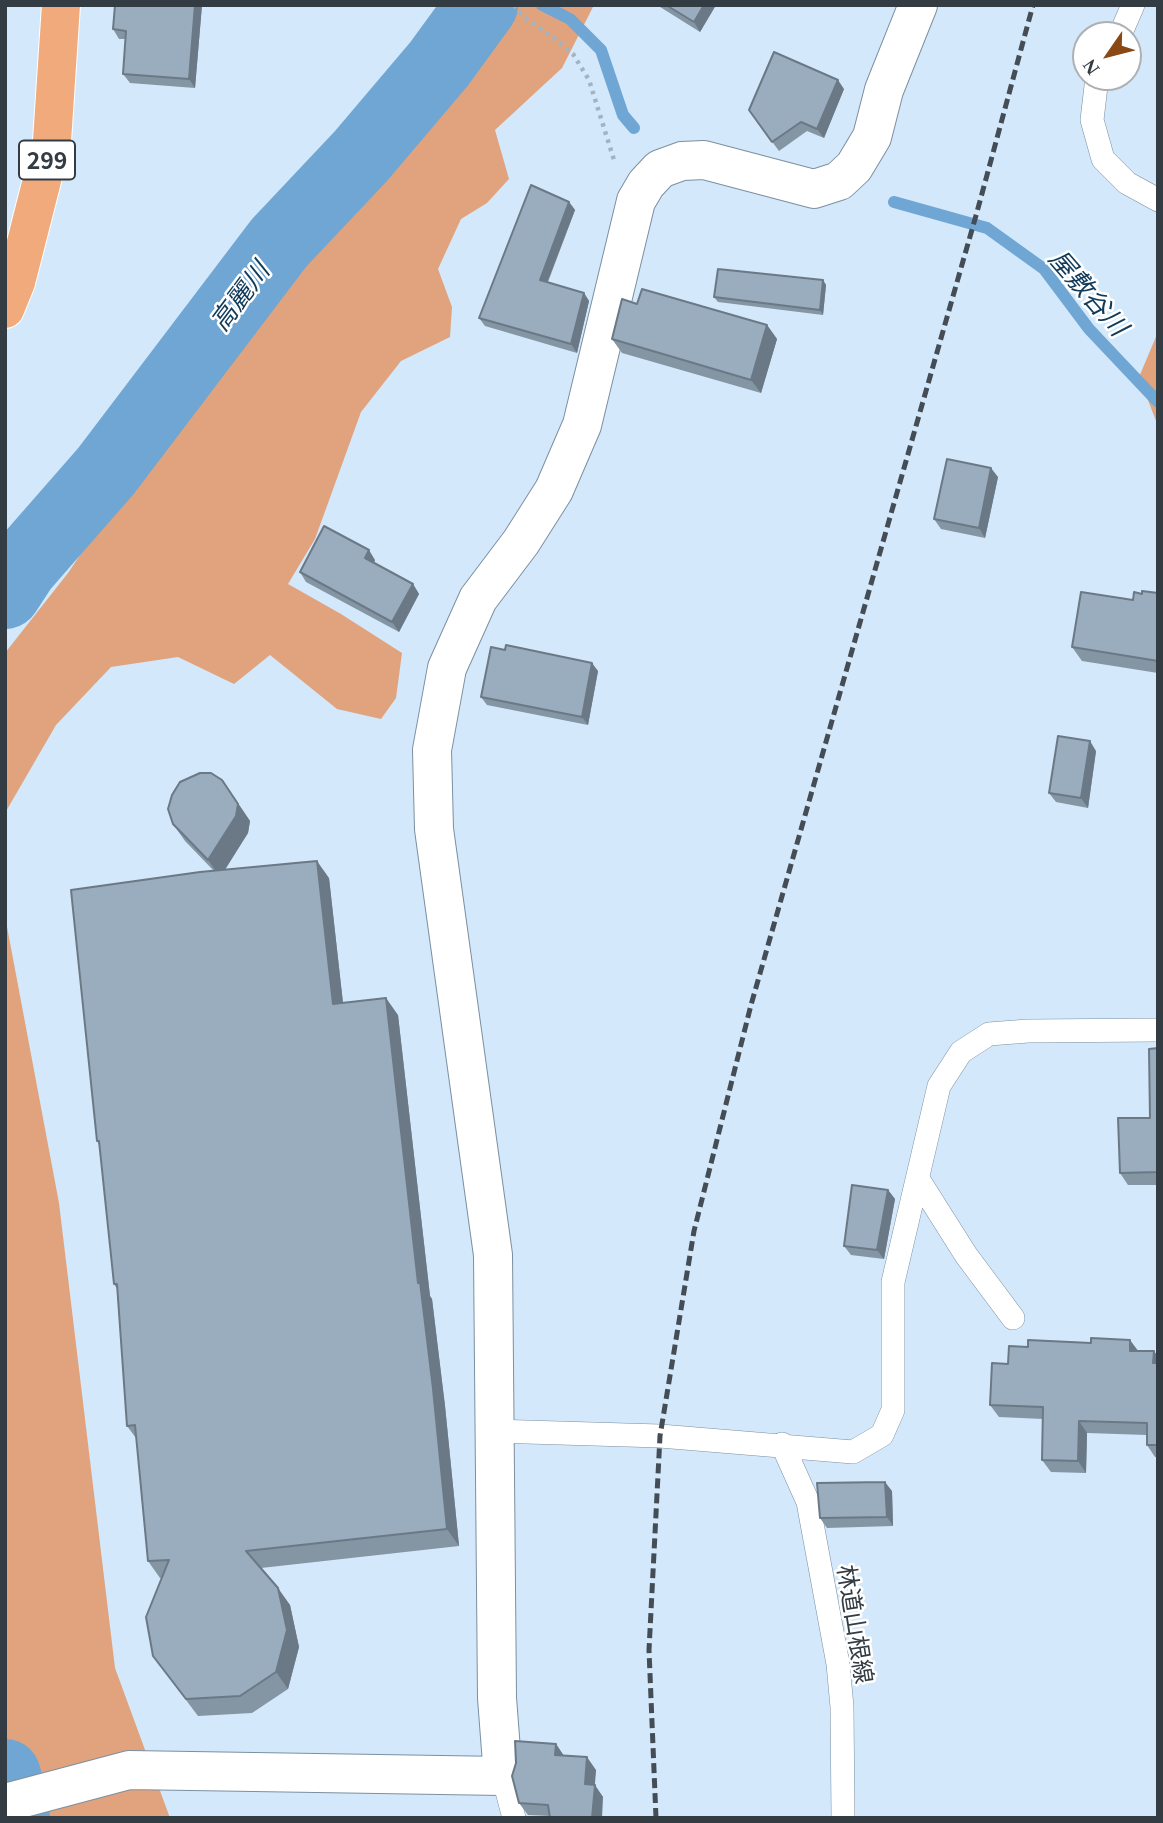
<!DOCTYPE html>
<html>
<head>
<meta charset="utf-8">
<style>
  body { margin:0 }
  #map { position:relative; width:1163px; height:1823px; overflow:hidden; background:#d3e8fa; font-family:Georgia,serif }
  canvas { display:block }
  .frame { position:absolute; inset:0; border:7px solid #333b43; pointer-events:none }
  .north { position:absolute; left:1072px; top:21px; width:70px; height:70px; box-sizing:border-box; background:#fff; border:2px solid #adb1b4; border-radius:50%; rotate:235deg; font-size:19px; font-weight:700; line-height:28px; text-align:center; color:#333b43 }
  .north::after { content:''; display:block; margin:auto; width:24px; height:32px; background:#8a4815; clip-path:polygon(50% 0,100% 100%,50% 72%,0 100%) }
</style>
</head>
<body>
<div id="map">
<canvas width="1163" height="1823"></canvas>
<div class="frame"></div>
<div class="north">N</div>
</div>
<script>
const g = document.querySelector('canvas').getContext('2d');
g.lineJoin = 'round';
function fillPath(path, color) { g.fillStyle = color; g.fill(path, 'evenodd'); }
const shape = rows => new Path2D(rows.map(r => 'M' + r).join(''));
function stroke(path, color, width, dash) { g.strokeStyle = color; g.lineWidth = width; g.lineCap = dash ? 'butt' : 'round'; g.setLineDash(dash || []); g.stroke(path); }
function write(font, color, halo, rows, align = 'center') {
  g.font = font + ' Georgia,"Noto Sans JP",serif'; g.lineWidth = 5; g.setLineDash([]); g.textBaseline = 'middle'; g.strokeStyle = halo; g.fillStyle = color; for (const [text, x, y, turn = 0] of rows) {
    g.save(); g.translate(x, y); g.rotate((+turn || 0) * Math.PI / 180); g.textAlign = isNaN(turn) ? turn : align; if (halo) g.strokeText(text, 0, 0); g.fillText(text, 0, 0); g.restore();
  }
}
fillPath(shape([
  [463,5,594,5,562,68,495,130,509,179,487,203,461,219,438,269,452,307,450,337,401,361,361,412,315,539,288,584,341,614,402,653,396,698,381,719,337,709,270,655,234,684,178,657,111,667,56,725,5,813,5,653,68,573,209,364,289,264,408,139],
  [1158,332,1158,426,1139,377],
  [5,916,59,1203,115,1668,170,1818,49,1818,34,1760,5,1768]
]), '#e0a37d');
stroke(shape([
  [542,5,570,19,601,50,623,115,634,128],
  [894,202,987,228,1044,269,1089,329,1158,402]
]), '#6fa6d3', 12);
stroke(shape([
  [5,593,22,567,106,471,279,243,361,156,439,64,482,5],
  [5,1775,14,1818]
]), '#6fa6d3', 72);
const service = shape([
  [1120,35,1133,5],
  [1100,77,1096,86,1092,120,1103,159,1127,183,1158,200],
  [918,1179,966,1255,1013,1318],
  [493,1431,660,1436,853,1452,882,1435,893,1410,893,1282,939,1086,961,1052,989,1034,1028,1031,1158,1030],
  [782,1444,808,1502,838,1664,842,1707,843,1818],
  [503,1776,514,1818]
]);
const minor = shape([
  [5,1803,129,1770,503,1776,497,1698,493,1255,434,829,432,750,447,668,478,599,521,542,554,490,582,425,636,201,646,184,660,169,682,161,704,160,814,189,839,181,854,167,872,137,884,90,918,5]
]);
const trunk = shape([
  [5,309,16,282,52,141,61,5]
]);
stroke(service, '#7c8fa0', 24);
stroke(minor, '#7c8fa0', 40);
stroke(trunk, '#fff', 40);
stroke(shape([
  [514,5,525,18,553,37,573,54,589,80,614,160]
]), '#a2b3c2', 4.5, [3.5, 5]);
stroke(service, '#fff', 23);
stroke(minor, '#fff', 38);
stroke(trunk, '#f0aa7b', 38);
stroke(shape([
  [656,1818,649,1650,660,1436,694,1231,751,1005,977,212,1033,5]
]), '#444d56', 5, [10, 5]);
fillPath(shape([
  [202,5,195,88,130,83,123,74,126,39,119,39,113,29],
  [657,5,716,5,700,32],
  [844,89,824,138,807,131,779,151,749,110],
  [569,202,575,210,548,282,584,293,589,301,577,353,485,326,479,318],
  [823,280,826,285,823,315,718,302,714,297],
  [637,304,767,325,777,339,761,393,622,353,612,339],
  [998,477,985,538,941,529,934,519],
  [375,560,374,563,413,584,419,594,399,632,306,582,300,572],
  [1158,593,1158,673,1082,661,1072,647,1142,594],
  [505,650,598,671,588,725,487,705,481,697],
  [1096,751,1088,808,1056,802,1049,793],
  [234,797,250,821,248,833,225,870,329,878,343,1003,398,1015,430,1296,432,1299,445,1406,459,1546,261,1568,290,1605,299,1647,288,1689,252,1713,198,1716,153,1656,162,1578,160,1578,148,1561,136,1438,127,1426,117,1289,114,1284,99,1145,97,1141,214,871,185,841,173,824],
  [1158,1048,1158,1185,1128,1185,1120,1173,1150,1118],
  [888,1190,895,1199,884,1259,851,1255,844,1246],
  [1138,1351,1154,1351,1158,1357,1158,1457,1155,1457,1147,1445,1147,1435,1087,1433,1086,1473,1051,1472,1042,1460,1043,1419,999,1417,990,1405,1008,1364],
  [892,1491,893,1526,827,1528,820,1518],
  [556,1744,564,1756,596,1770,594,1785,603,1797,550,1816,528,1815,519,1803]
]), '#8495a4');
fillPath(shape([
  [195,5,202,5,195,88,189,79],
  [704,5,716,5,700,32,694,22],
  [838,80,844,89,824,138,817,129],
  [569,202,575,210,545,288,540,280],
  [823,280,826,285,823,315,820,310],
  [584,293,589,301,577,353,571,344],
  [767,325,777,339,761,393,751,380],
  [991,468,998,477,985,538,979,528],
  [369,550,375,560,371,568,365,558],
  [413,584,419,594,399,632,392,622],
  [592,663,598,671,588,725,582,717],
  [1090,741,1096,751,1088,808,1081,798],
  [222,780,250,821,248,833,220,877,208,860],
  [317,861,329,878,345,1021,333,1004],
  [386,998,398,1015,430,1296,432,1299,445,1406,459,1546,447,1529],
  [888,1190,895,1199,884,1259,877,1250],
  [1130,1340,1139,1352,1130,1351],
  [1154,1351,1158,1357,1158,1370,1153,1363],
  [1079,1421,1087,1433,1086,1473,1078,1461],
  [885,1482,892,1491,893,1526,887,1517],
  [278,1588,290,1605,299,1647,288,1689,276,1672],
  [556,1744,564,1756,555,1755],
  [587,1757,596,1770,594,1796,585,1784],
  [595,1785,603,1797,602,1818,592,1818]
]), '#6b7986');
const building = shape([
  [115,5,195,5,189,79,123,74,126,31,113,29,115,5],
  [666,5,704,5,694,22,666,5],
  [774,52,838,80,817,129,801,122,772,142,749,110,774,52],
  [531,185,569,202,540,280,584,293,571,344,479,318,531,185],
  [718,269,823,280,820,310,714,297,718,269],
  [642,289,767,325,751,380,612,339,622,299,637,304,642,289],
  [947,459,991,468,979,528,934,519,947,459],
  [324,526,369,550,365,558,413,584,392,622,300,572,324,526],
  [1142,591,1158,593,1158,661,1072,647,1081,592,1133,600,1134,592,1142,594,1142,591],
  [506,645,592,663,582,717,481,697,491,647,505,650,506,645],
  [1058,736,1090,741,1081,798,1049,793,1058,736],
  [200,773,211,773,222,780,238,804,236,816,208,860,173,824,168,809,172,795,180,782,200,773],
  [317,861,333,1004,386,998,418,1283,420,1282,433,1389,447,1529,246,1551,278,1588,287,1630,276,1672,240,1696,186,1699,153,1656,146,1617,169,1560,148,1561,135,1425,127,1426,117,1284,114,1284,99,1141,97,1141,71,890,200,872,317,861],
  [1158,1048,1158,1172,1120,1173,1118,1118,1150,1118,1149,1049,1158,1048],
  [852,1185,888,1190,877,1250,844,1246,852,1185],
  [1091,1338,1130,1340,1130,1351,1154,1351,1153,1363,1158,1363,1158,1445,1147,1445,1147,1423,1079,1421,1078,1461,1042,1460,1043,1407,990,1405,992,1363,1008,1364,1009,1346,1028,1347,1028,1340,1091,1343,1091,1338],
  [885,1482,887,1517,820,1518,817,1483,885,1482],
  [515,1741,556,1744,555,1755,587,1757,585,1784,595,1785,592,1818,550,1818,548,1805,519,1803,512,1776,516,1763,515,1741]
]);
fillPath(building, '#99adbf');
stroke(building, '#6b7986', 2);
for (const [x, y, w] of [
  [47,160,56]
]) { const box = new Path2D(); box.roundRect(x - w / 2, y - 19.5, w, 39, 5); g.fillStyle = '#fff'; g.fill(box); stroke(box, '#333b43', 2); }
write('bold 23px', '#333b43', null, [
  ["299",47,160]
]);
write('24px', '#333b43', '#fff', [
  ["林道山根線",856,1624,81]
]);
write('italic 26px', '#103b5a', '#fff', [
  ["屋敷谷川",1089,292,49],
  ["高麗川",239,296,-53]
]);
</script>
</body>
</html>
